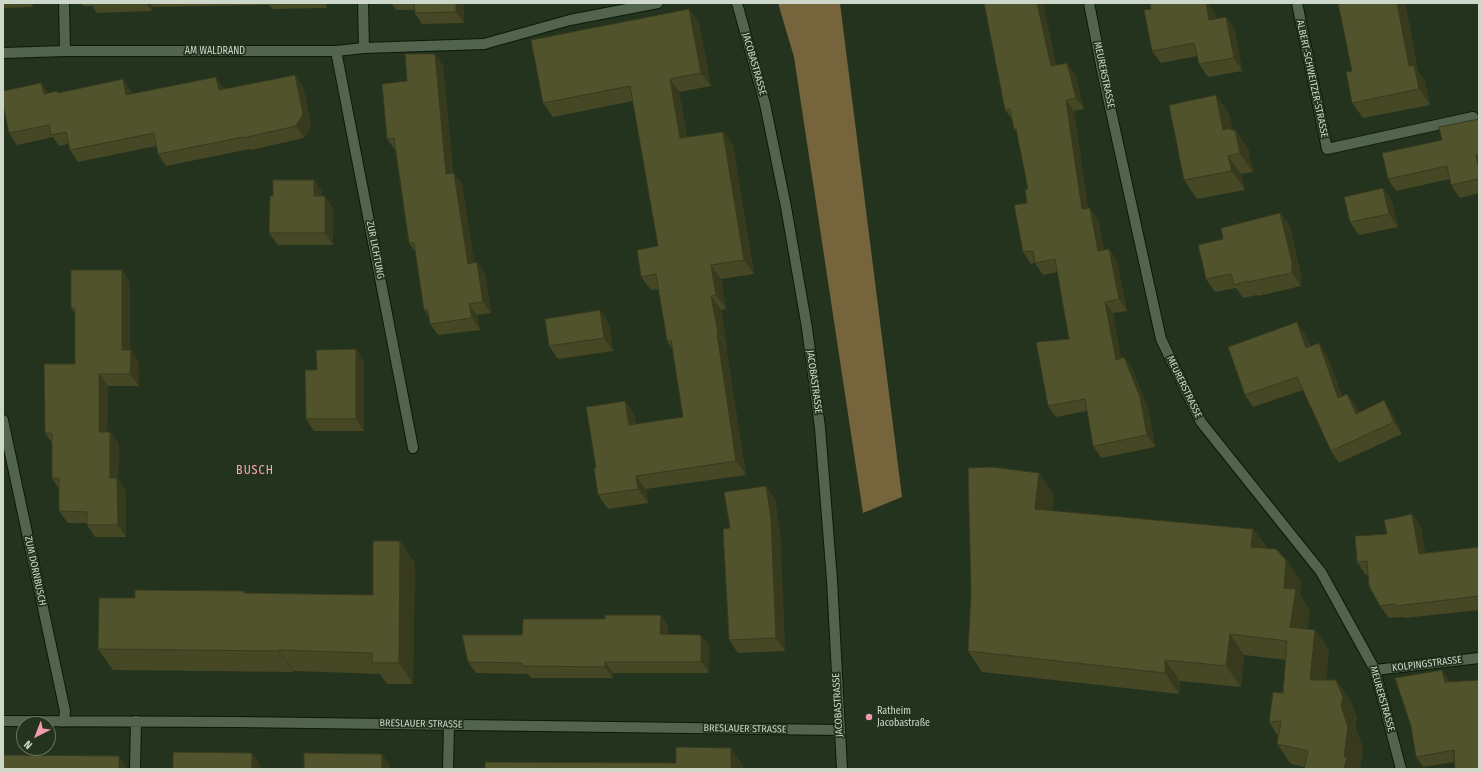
<!DOCTYPE html>
<html>
<head>
<meta charset="utf-8">
<style>
  body { margin:0 }
  #map { position:relative; width:1482px; height:772px; overflow:hidden; background:#23331e; font-family:"Fira Sans Condensed",sans-serif }
  canvas { display:block }
  .frame { position:absolute; inset:0; border:4px solid #cdd8cb; pointer-events:none }
  .north { position:absolute; left:16px; top:716px; width:40px; height:40px; box-sizing:border-box; background:#23331e; border:1px solid #677563; border-radius:50%; rotate:222deg; font-size:11px; font-weight:700; line-height:16px; text-align:center; color:#cdd8cb }
  .north::after { content:''; display:block; margin:auto; width:14px; height:18px; background:#f29aae; clip-path:polygon(50% 0,100% 100%,50% 72%,0 100%) }
</style>
</head>
<body>
<div id="map">
<canvas width="1482" height="772"></canvas>
<div class="frame"></div>
<div class="north">N</div>
</div>
<script>
const g = document.querySelector('canvas').getContext('2d');
g.lineJoin = 'round';
function fillPath(path, color) { g.fillStyle = color; g.fill(path, 'evenodd'); }
const shape = rows => new Path2D(rows.map(r => 'M' + r).join(''));
function stroke(path, color, width, dash) { g.strokeStyle = color; g.lineWidth = width; g.lineCap = dash ? 'butt' : 'round'; g.setLineDash(dash || []); g.stroke(path); }
function write(font, color, halo, rows, align = 'center') {
  g.font = font + ' "Fira Sans Condensed",sans-serif'; g.lineWidth = 3.5; g.setLineDash([]); g.textBaseline = 'middle'; g.strokeStyle = halo; g.fillStyle = color; for (const [text, x, y, turn = 0] of rows) {
    g.save(); g.translate(x, y); g.rotate((+turn || 0) * Math.PI / 180); g.textAlign = isNaN(turn) ? turn : align; if (halo) g.strokeText(text, 0, 0); g.fillText(text, 0, 0); g.restore();
  }
}
fillPath(shape([
  [778,3,840,3,902,497,863,513,794,57]
]), '#76643d');
const service = shape([
  [484,44,570,20,658,3]
]);
const minor = shape([
  [64,3,65,51],
  [363,3,364,48],
  [1089,3,1103,75,1161,339,1201,422,1321,572,1375,670,1401,769],
  [1297,3,1327,149,1473,117],
  [336,51,413,448],
  [3,53,65,51,336,51,364,48,484,44],
  [3,420,65,711,64,722],
  [1375,670,1479,658],
  [3,721,236,722,839,730],
  [135,769,136,721],
  [448,769,449,725]
]);
const tertiary = shape([
  [737,3,765,104,786,207,807,328,820,428,832,580,842,769]
]);
stroke(service, '#0b1a07', 12);
stroke(minor, '#0b1a07', 12);
stroke(tertiary, '#0b1a07', 12);
stroke(service, '#52644d', 10);
stroke(minor, '#52644d', 10);
stroke(tertiary, '#52644d', 10);
fillPath(shape([
  [3,3,32,3,33,7,3,8],
  [81,3,327,3,327,8,272,9,269,5,152,7,152,11,97,13,92,6,83,6],
  [391,3,464,3,464,23,422,24,415,13,415,10,396,10],
  [1338,3,1405,3,1418,71,1425,81,1430,105,1363,118,1352,103,1352,71],
  [689,9,699,23,711,86,679,92,687,137,723,132,733,145,754,274,721,279,726,309,721,310,727,347,726,347,746,475,646,489,648,503,608,509,598,495,596,468,625,401,634,414,636,424,683,417,672,349,667,341,659,289,651,290,641,277,658,246,633,101,553,117,543,103],
  [1214,11,1216,19,1226,17,1235,30,1242,71,1208,77,1199,64,1197,56,1161,63,1152,51],
  [443,65,453,173,462,184,474,263,477,262,485,274,491,313,477,315,480,330,438,335,430,324,430,318,424,310,415,252,409,243,395,150,387,139,407,81],
  [1056,65,1075,74,1084,109,1074,111,1088,208,1098,219,1104,250,1109,249,1117,261,1127,311,1113,313,1121,358,1124,357,1132,368,1148,409,1155,447,1101,458,1093,446,1087,411,1056,417,1048,406,1069,339,1057,272,1043,275,1035,263,1031,264,1023,252,1028,189,1017,133,1014,129,1012,119,1005,110],
  [41,83,48,93,131,91,132,94,224,88,224,89,303,86,311,126,304,138,251,150,250,149,166,166,158,154,156,146,78,162,70,150,68,144,59,146,53,137,17,145,9,133],
  [1216,95,1229,114,1233,130,1235,130,1248,148,1253,172,1241,174,1245,190,1197,199,1184,180],
  [1479,119,1479,193,1460,198,1451,185,1450,179,1396,191,1388,179,1442,140],
  [314,180,322,192,322,196,325,196,333,208,333,245,278,245,269,233,273,196],
  [1383,188,1392,201,1398,227,1359,235,1350,222],
  [1280,213,1290,226,1301,275,1301,286,1258,296,1257,295,1243,298,1236,288,1215,292,1206,279,1223,239],
  [130,282,130,350,139,362,139,386,108,386,107,432,110,432,119,444,118,480,126,490,126,537,95,537,87,525,87,523,68,523,59,511,59,489,52,478,52,443,45,433,75,364,75,314,71,308],
  [600,310,609,324,613,351,558,359,549,346],
  [1305,334,1310,346,1327,355,1342,397,1347,394,1356,406,1358,412,1392,413,1402,434,1339,463,1331,451,1303,390,1253,407,1245,395],
  [356,349,364,361,364,431,314,431,306,419,317,370],
  [1054,494,1052,511,1253,529,1267,548,1286,560,1301,581,1300,595,1310,610,1307,629,1315,630,1329,650,1326,680,1336,680,1351,701,1357,718,1355,727,1363,748,1360,769,1304,769,1304,767,1291,764,1277,744,1278,736,1269,722,1283,693,1286,660,1244,655,1241,687,1180,681,1179,694,982,672,968,651],
  [775,499,780,531,785,651,738,653,729,640,730,528],
  [1412,514,1421,527,1425,553,1479,547,1479,610,1405,618,1403,617,1389,618,1380,606,1368,575,1366,575,1357,562,1387,534],
  [400,541,415,563,413,684,387,684,380,674,293,671,293,672,113,670,98,649,135,598,245,593,373,595],
  [668,626,668,635,701,635,709,646,709,673,613,673,613,678,531,678,528,674,476,673,468,662,522,635],
  [1450,682,1454,762,1423,767,1416,757]
]), '#454725');
fillPath(shape([
  [30,3,32,3,33,7],
  [146,3,150,3,152,7,152,11],
  [324,3,327,3,327,8],
  [456,3,464,3,464,23,456,12],
  [1037,3,1043,3,1059,77,1051,66],
  [1206,3,1208,3,1214,11,1218,33,1209,20],
  [1397,3,1405,3,1418,71,1425,81,1430,105,1419,89,1409,66],
  [689,9,699,23,711,86,701,73],
  [1226,17,1235,30,1242,71,1234,58],
  [435,54,443,65,454,186,446,174],
  [1067,63,1075,74,1084,109,1076,98],
  [295,75,303,86,311,126,304,138,296,126],
  [216,77,224,88,227,102,219,90],
  [123,79,131,91,134,107,126,95],
  [670,79,679,92,690,152,680,138],
  [41,83,50,95,44,94],
  [1216,95,1229,114,1233,130,1235,130,1248,148,1253,172,1223,130],
  [1066,100,1074,111,1090,221,1082,209],
  [723,132,733,145,754,274,744,260],
  [1476,155,1479,160,1479,170],
  [1228,156,1241,174,1245,190,1232,171],
  [454,173,462,184,476,275,468,264],
  [314,180,322,192,322,208,314,196],
  [1383,188,1392,201,1398,227,1389,214],
  [325,196,333,208,333,245,325,233],
  [1090,208,1098,219,1106,263,1098,251],
  [1280,213,1290,226,1301,275,1301,286,1292,273],
  [1109,249,1117,261,1127,311,1119,299],
  [477,262,485,274,491,313,483,302],
  [711,265,721,279,726,309,716,295],
  [122,270,130,282,130,362,122,350],
  [711,296,721,310,727,347,718,333],
  [1105,302,1113,313,1124,372,1116,360],
  [469,304,477,315,480,330,472,318],
  [600,310,609,324,613,351,604,338],
  [1297,322,1305,334,1314,360,1306,348],
  [717,333,726,347,746,475,736,461],
  [1319,343,1327,355,1346,410,1338,398],
  [356,349,364,361,364,431,356,419],
  [131,350,139,362,139,386,130,374],
  [1124,357,1132,368,1148,409,1155,447,1147,435],
  [99,374,108,386,107,444,99,432],
  [1347,394,1356,406,1365,426,1356,414],
  [1384,400,1392,413,1402,434,1394,422],
  [625,401,634,414,638,439,629,425],
  [110,432,119,444,118,480,126,490,126,537,118,525,110,478],
  [1039,473,1054,494,1049,530,1035,509],
  [636,476,646,489,648,503,638,489],
  [766,486,775,499,780,531,785,651,776,638],
  [1412,514,1421,527,1428,567,1419,554],
  [1253,529,1267,549,1251,547],
  [400,541,415,563,413,684,399,663],
  [1286,560,1301,581,1300,595,1310,610,1305,648,1290,627,1284,588],
  [661,615,668,626,668,646,660,634],
  [1315,630,1329,650,1324,701,1310,680],
  [1230,634,1244,655,1241,687,1226,666],
  [701,635,709,646,709,673,701,662],
  [278,650,293,671,293,672,278,651],
  [1165,660,1180,681,1179,694,1165,673],
  [605,662,613,673,613,678,605,667],
  [1442,670,1450,681,1453,693,1445,682],
  [1336,680,1351,701,1357,718,1355,727,1363,748,1360,769,1344,769,1344,757,1341,706],
  [731,748,743,765,743,769,731,769],
  [252,753,260,764,260,769,252,769],
  [382,754,390,765,390,769,382,769],
  [119,756,127,767,127,769,119,769]
]), '#383a1e');
const building = shape([
  [414,3,456,3,456,12,415,13,414,3],
  [984,3,1037,3,1051,66,1067,63,1076,98,1066,100,1082,209,1090,208,1098,251,1109,249,1119,299,1105,302,1116,360,1124,357,1140,397,1147,435,1093,446,1085,399,1048,406,1036,342,1069,339,1055,259,1035,263,1033,251,1023,252,1014,205,1027,203,1025,189,1028,189,1016,129,1014,129,1010,109,1005,110,984,3],
  [1150,3,1206,3,1209,20,1226,17,1234,58,1199,64,1194,43,1152,51,1144,10,1151,9,1150,3],
  [1338,3,1397,3,1409,66,1414,65,1419,89,1352,103,1346,72,1352,71,1338,3],
  [689,9,701,73,670,79,680,138,723,132,744,260,711,265,716,295,711,296,718,333,717,333,736,461,636,476,638,489,598,495,594,468,596,468,586,407,625,401,629,425,683,417,671,340,667,341,656,274,641,277,637,250,658,246,630,86,543,103,531,40,689,9],
  [405,54,435,54,446,174,454,173,468,264,477,262,483,302,469,304,472,318,430,324,428,310,424,310,414,243,409,243,394,138,387,139,382,84,407,81,405,54],
  [295,75,303,114,296,126,243,138,243,137,158,154,154,133,70,150,66,132,51,135,49,125,9,133,3,105,3,91,41,83,44,94,57,91,58,93,123,79,126,95,216,77,219,90,295,75],
  [1216,95,1223,130,1231,128,1231,130,1235,130,1240,153,1228,156,1232,171,1184,180,1169,105,1216,95],
  [1479,119,1479,155,1476,155,1479,170,1479,179,1451,185,1447,166,1388,179,1382,153,1442,140,1439,127,1479,119],
  [273,180,314,180,314,196,325,196,325,233,269,233,270,196,273,196,273,180],
  [1383,188,1389,214,1350,222,1344,197,1383,188],
  [1280,213,1292,262,1292,273,1248,282,1248,281,1234,285,1231,274,1206,279,1198,245,1223,239,1221,228,1280,213],
  [71,270,122,270,122,350,131,350,130,374,99,374,99,432,110,432,110,478,117,478,118,525,87,525,87,512,59,511,59,478,52,478,52,433,45,433,44,364,75,364,75,309,71,308,71,270],
  [600,310,604,338,549,346,545,319,600,310],
  [1297,322,1306,348,1319,343,1338,398,1347,394,1356,414,1384,400,1394,422,1331,451,1297,377,1245,395,1228,347,1297,322],
  [356,349,356,419,306,419,305,370,317,370,316,350,356,349],
  [992,467,1039,473,1035,509,1253,529,1251,547,1276,549,1286,560,1284,588,1296,589,1290,627,1315,630,1310,680,1336,680,1343,697,1341,706,1348,727,1344,757,1347,757,1344,769,1304,769,1308,751,1277,744,1281,721,1269,722,1273,692,1283,693,1287,641,1230,634,1226,666,1165,660,1165,673,968,651,971,593,968,468,992,467],
  [766,486,771,519,776,638,729,640,723,529,730,528,724,492,766,486],
  [1412,514,1419,554,1479,547,1479,596,1396,606,1395,604,1380,606,1369,586,1367,561,1357,562,1355,536,1387,534,1384,520,1412,514],
  [373,541,400,541,399,663,372,663,372,653,278,650,278,651,98,649,99,598,135,598,135,590,244,591,244,593,373,595,373,541],
  [605,615,661,615,660,634,701,635,701,662,605,662,605,667,523,666,522,663,468,662,462,635,522,635,523,619,605,619,605,615],
  [1442,670,1445,682,1479,680,1479,769,1455,769,1454,750,1416,757,1411,726,1395,678,1442,670],
  [676,747,731,748,731,769,485,769,485,762,676,763,676,747],
  [173,752,252,753,252,769,173,769,173,752],
  [304,753,382,754,382,769,304,769,304,753],
  [3,755,119,756,119,769,133,769,3,769,3,755]
]);
fillPath(building, '#50532b');
stroke(building, '#383a1e', 1);
for (const [x, y, r, color] of [
  [869,717,4,"#f29aae"]
]) { const dot = new Path2D(); dot.arc(x, y, r, 0, 2 * Math.PI); g.fillStyle = color; g.fill(dot); stroke(dot, '#23331e', 1.5); }
write('10px', '#cdd8cb', '#23331e', [
  ["AM WALDRAND",215,51],
  ["JACOBASTRASSE",754,64,74],
  ["MEURERSTRASSE",1104,75,78],
  ["ALBERT-SCHWEITZER-STRASSE",1312,79,78],
  ["ZUR LICHTUNG",375,250,79],
  ["JACOBASTRASSE",814,382,82],
  ["MEURERSTRASSE",1184,387,64],
  ["ZUM DORNBUSCH",35,571,78],
  ["KOLPINGSTRASSE",1427,664,-7],
  ["MEURERSTRASSE",1382,699,74],
  ["JACOBASTRASSE",838,705,-93],
  ["BRESLAUER STRASSE",421,724,1],
  ["BRESLAUER STRASSE",745,729,1]
]);
write('10px', '#cdd8cb', '#23331e', [
  ["Ratheim",877,711],
  ["Jacobastraße",877,723]
], 'left');
g.letterSpacing = '1px';
write('12px', '#f9a7b9', '#23331e', [
  ["BUSCH",255,471]
]);
g.letterSpacing = '0px';
</script>
</body>
</html>
